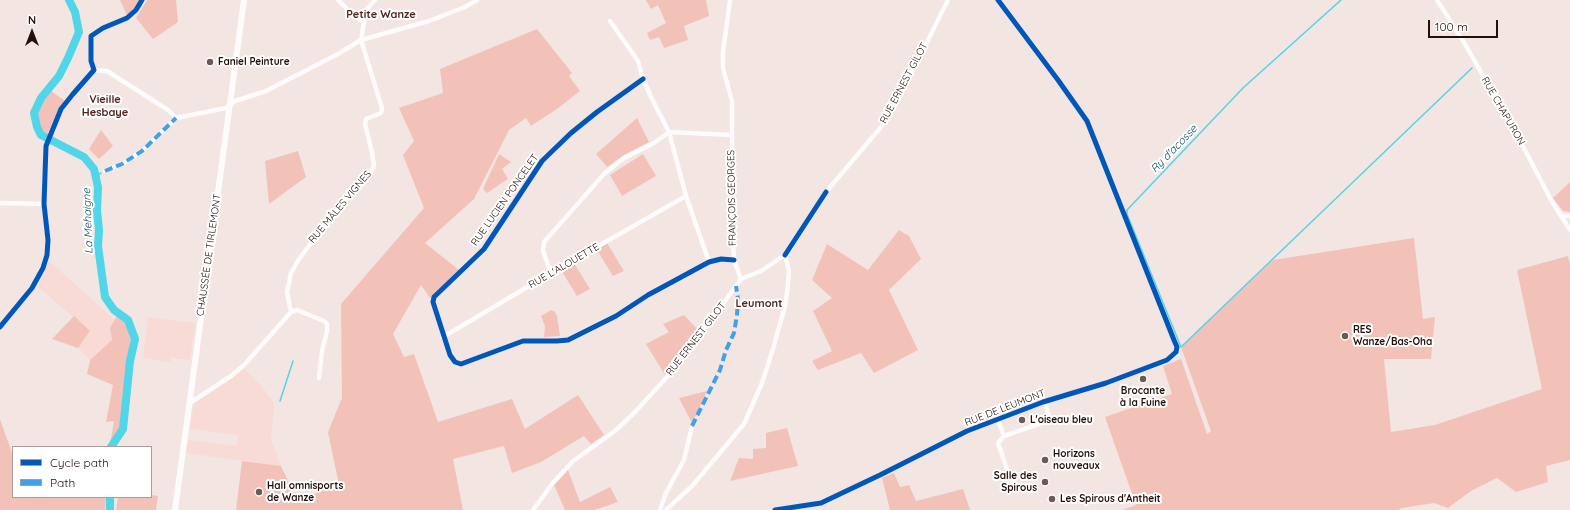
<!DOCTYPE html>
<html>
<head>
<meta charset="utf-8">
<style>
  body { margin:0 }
  #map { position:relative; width:1570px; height:510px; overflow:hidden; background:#f3e5e2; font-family:Quicksand,sans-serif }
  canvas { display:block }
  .legend { position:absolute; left:12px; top:446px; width:140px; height:52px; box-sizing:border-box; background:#fff; border:1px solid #a79f9d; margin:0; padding:5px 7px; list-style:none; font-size:12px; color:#240f0b }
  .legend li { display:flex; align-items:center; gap:8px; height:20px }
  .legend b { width:20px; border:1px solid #a79f9d }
  .north { position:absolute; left:12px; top:12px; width:40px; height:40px; -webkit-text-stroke:3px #fff; paint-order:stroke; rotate:0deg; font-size:11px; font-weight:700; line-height:16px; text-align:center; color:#240f0b }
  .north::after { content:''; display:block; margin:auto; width:14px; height:18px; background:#240f0b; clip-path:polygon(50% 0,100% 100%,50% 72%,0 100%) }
  .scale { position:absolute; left:1428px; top:20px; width:70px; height:18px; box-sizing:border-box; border:2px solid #240f0b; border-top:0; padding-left:5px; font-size:12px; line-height:14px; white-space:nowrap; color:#240f0b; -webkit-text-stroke:3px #fff; paint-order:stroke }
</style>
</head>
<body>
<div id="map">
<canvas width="1570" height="510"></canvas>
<ul class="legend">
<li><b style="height:5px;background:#0057b8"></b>Cycle path</li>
<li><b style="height:5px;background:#3ea1e9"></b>Path</li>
</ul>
<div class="north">N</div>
<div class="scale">100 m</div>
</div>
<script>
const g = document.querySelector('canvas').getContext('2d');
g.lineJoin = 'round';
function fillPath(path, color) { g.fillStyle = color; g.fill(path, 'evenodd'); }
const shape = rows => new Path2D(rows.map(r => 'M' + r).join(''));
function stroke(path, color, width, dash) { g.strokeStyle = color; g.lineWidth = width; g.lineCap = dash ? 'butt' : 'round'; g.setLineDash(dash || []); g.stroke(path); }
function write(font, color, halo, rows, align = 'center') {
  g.font = font + ' Quicksand,sans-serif'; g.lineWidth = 4; g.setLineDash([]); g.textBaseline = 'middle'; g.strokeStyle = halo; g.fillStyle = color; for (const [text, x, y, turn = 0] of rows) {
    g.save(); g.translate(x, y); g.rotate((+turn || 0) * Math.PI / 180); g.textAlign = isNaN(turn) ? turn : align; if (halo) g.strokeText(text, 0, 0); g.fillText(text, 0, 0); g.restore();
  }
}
fillPath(shape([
  [49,261,115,320,110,328,112,340,90,360,78,348,90,331,38,287],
  [148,317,195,323,190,360,171,358,170,362,143,358],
  [244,369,259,383,274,403,271,439,281,466,186,453,188,440,237,446,238,435,190,429,194,402]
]), '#f8dbd4');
fillPath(shape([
  [120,0,140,0,133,11,127,15],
  [147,0,176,0,178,22,153,39,136,18],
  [646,0,706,0,709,16,684,26,688,40,664,48,659,37,650,40,647,33,666,23,658,5,651,9],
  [537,29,572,73,569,76,580,91,557,109,531,126,526,118,509,130,474,199,425,243,459,270,430,298,421,285,393,334,404,357,414,354,438,422,512,399,525,429,578,395,604,435,591,444,584,436,541,462,512,473,504,446,453,459,463,510,236,510,242,461,281,466,297,500,339,485,328,432,342,398,341,304,424,208,403,155,414,141,399,108,443,93,440,69],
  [51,91,65,101,58,110,47,135,38,126,37,113,45,98],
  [637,118,649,142,624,155,607,167,596,154],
  [101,130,113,146,99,159,89,149],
  [298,151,306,177,269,204,265,161],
  [499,154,511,162,502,169,508,179,487,193,483,189],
  [643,154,656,176,622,196,610,175],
  [1570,182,1570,212,1563,211,1553,198],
  [899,230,909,236,921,259,889,290,918,350,874,373,861,353,818,370,812,361,832,351,813,311,832,298,812,280,827,244,868,270],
  [1414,238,1423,319,1435,317,1431,359,1384,359,1391,432,1435,425,1542,389,1517,270,1568,256,1570,264,1570,460,1546,466,1548,482,1516,492,1497,478,1471,491,1448,508,1434,503,1402,508,1398,510,1122,510,1136,505,1105,417,1172,394,1163,366,1181,359,1207,434,1211,431,1181,347,1273,260],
  [607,243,624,271,613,276,597,250],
  [574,263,590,289,577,296,561,270],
  [551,310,555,312,557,316,560,336,544,337,545,326,541,316],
  [684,315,699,331,665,375,646,344,669,332,663,324],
  [74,316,90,331,78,348,52,339],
  [117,316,126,322,131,341,120,428,110,444,114,421,106,422,113,385,87,374,90,360,112,340,110,328],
  [707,391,692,423,679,398],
  [0,419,13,456,13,497,106,497,105,510,0,510],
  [787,428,798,466,730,481,739,458,753,459,753,449,766,448,766,433],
  [568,470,580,502,610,487,618,502,595,510,565,510,554,485],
  [894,473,900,487,909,485,916,501,963,489,970,510,890,510,882,478],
  [151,495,158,496,156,510,116,510,118,497,151,497]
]), '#f2c2b8');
stroke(shape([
  [1341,0,1243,88,1127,210,1127,214,1181,347,1472,68],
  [96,176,101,173],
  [280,401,293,361]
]), '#51d5e8', 1.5);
stroke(shape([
  [69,0,75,12,79,32,68,58,59,76,41,98,34,113,37,127,41,135,84,157,94,169,98,187,97,211,99,230,98,246,105,297,114,310,128,320,135,339,130,361,123,429,111,447],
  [110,510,110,497]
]), '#51d5e8', 8);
stroke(shape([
  [338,0,351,13,363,22],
  [730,0,723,52,723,68,732,101,732,218,734,260,741,279],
  [1437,0,1465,44,1524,148,1551,200,1570,230],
  [610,21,638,61,643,79,652,99,669,132,686,196,709,262],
  [94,70,91,61,91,36,103,28],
  [643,79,597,112,571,133,542,161,484,249,434,297,433,302,450,355,455,362,461,364,523,341,557,341,568,340,616,316,648,295,709,262,721,259,734,260],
  [669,132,731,135],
  [105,171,122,164,142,151,176,118,226,108,235,101,266,91,336,55,361,40,429,21,465,7,477,0],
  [0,203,44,204],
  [1562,216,1570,216],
  [551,273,543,251,544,242,604,174,624,158,654,143,669,132],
  [291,312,287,292,291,273,299,259,333,214,369,175,374,166,372,152,365,124,366,119,381,113,382,108,361,40,366,10,375,0],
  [0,327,32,288,43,268,47,255,48,240,44,204,46,146,61,109,89,75,94,70,107,71,168,110,176,118],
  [443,337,551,273,686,196],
  [189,400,193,401,231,376,244,365,291,312,297,310,324,321,327,324,327,331,322,351,319,378],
  [998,420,1004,436,1050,420,1045,402],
  [1004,436,998,443,1012,484],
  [533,510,552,484,573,461,615,431,635,412,667,377,712,319,741,279,761,271,785,255,788,252,826,192,881,127,898,100,948,0],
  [660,510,666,493,684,460,692,426],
  [666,510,693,485,744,424,762,383,773,349,785,306,787,293,789,271,785,255],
  [775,510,821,503,880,475,967,431,1043,402,1106,383,1167,360,1176,352,1177,347,1174,340,1087,121,1058,80,998,0]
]), '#fdfbfb', 4.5);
stroke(shape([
  [175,510,244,0]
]), '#fdfbfb', 6);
stroke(shape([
  [105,171,122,164,142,151,176,118],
  [692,426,720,370,726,350,734,333,737,315,738,299,736,286]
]), '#3ea1e9', 4, [8, 4]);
stroke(shape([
  [643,79,597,112,571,133,542,161,484,249,434,297,433,302,450,355,455,362,461,364,523,341,557,341,568,340,616,316,648,295,709,262,721,259,734,260],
  [785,255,826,192],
  [0,327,32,288,43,268,47,255,48,240,44,204,46,146,61,109,73,94,94,70,91,61,91,36,103,28,127,18,136,10,142,0],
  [775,510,821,503,880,475,967,431,1043,402,1106,383,1167,360,1176,352,1177,347,1174,340,1087,121,1058,80,998,0]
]), '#0057b8', 5);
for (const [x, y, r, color] of [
  [210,62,4,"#6c5a56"],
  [1345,336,4,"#6c5a56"],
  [1143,379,4,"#6c5a56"],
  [1022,420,4,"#6c5a56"],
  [1045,460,4,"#6c5a56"],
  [1045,482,4,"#6c5a56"],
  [259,492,4,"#6c5a56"],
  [1052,499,4,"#6c5a56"]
]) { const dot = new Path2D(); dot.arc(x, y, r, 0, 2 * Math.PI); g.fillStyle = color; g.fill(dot); stroke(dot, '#fff', 1.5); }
write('bold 10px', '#240f0b', '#fff', [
  ["Faniel Peinture",218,62],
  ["RES",1353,330],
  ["Wanze/Bas-Oha",1353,342],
  ["Brocante",1143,391,"center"],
  ["à la Fuine",1143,403,"center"],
  ["L'oiseau bleu",1030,420],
  ["Horizons",1053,454],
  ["nouveaux",1053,466],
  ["Salle des",1037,476,"right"],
  ["Spirous",1037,488,"right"],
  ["Hall omnisports",267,486],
  ["de Wanze",267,498],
  ["Les Spirous d'Antheit",1060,499]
], 'left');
write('10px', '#240f0b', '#fff', [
  ["RUE ERNEST GILOT",904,83,-62],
  ["RUE CHAPURON",1503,111,60],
  ["FRANÇOIS GEORGES",732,198,-91],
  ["RUE LUCIEN PONCELET",505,200,-55],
  ["RUE MÂLES VIGNES",340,207,-50],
  ["CHAUSSÉE DE TIRLEMONT",209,255,-82],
  ["RUE L'ALOUETTE",564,266,-30],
  ["RUE ERNEST GILOT",696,339,-52],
  ["RUE DE LEUMONT",1005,408,-21]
]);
write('bold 11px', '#55261d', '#fff', [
  ["Petite Wanze",381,15],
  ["Vieille",105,100],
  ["Hesbaye",105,113],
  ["Leumont",759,304]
]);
write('italic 11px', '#0a515d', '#fff', [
  ["Ry d'acosse",1174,149,-46],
  ["La Mehaigne",88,221,-92]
]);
</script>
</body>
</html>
